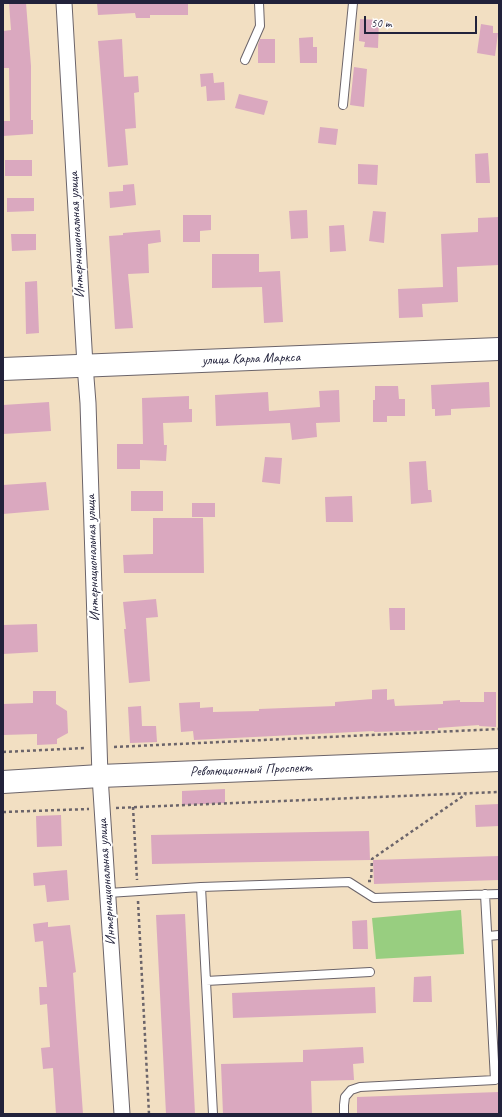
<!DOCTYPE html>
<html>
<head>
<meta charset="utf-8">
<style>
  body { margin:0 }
  #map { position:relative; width:502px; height:1117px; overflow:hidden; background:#f2dfc2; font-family:Caveat,sans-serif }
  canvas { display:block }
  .frame { position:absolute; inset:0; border:4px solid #22223b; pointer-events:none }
  .scale { position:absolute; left:364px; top:16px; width:113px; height:18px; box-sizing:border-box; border:2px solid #22223b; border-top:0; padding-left:5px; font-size:12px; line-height:14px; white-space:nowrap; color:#22223b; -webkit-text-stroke:3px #fff; paint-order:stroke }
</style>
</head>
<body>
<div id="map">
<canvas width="502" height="1117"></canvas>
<div class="frame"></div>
<div class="scale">50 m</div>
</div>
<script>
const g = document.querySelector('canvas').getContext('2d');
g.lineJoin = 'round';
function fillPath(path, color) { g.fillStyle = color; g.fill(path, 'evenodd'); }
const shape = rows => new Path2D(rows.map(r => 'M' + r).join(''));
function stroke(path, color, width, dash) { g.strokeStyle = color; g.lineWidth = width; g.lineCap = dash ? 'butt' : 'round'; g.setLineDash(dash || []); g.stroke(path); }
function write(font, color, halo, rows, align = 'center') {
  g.font = font + ' Caveat,sans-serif'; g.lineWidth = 4; g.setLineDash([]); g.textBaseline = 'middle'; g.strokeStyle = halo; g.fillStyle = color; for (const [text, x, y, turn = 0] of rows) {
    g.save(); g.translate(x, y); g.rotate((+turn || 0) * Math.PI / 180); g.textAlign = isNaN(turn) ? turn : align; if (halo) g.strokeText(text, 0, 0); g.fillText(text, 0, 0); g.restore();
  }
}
fillPath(shape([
  [461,910,464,954,376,959,372,918]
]), '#98ce80');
fillPath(shape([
  [9,3,26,3,31,66,31,120,33,120,33,134,3,136,3,121,10,121,9,68,3,68,3,31,11,30],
  [97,3,188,3,188,15,150,15,150,18,136,18,135,13,98,15],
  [360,19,379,20,378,48,364,47,365,42,359,41],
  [481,24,493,26,493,33,498,33,495,56,477,53],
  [313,37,313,47,317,47,317,63,300,63,299,38],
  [122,39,124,77,138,76,139,92,134,93,136,128,125,129,128,165,108,167,98,41],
  [260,39,275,39,275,63,258,63,258,45],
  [354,67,367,69,364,107,350,105],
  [213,73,214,83,224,82,225,100,207,101,206,86,201,87,200,74],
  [239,94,268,101,264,115,235,108],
  [320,127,338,129,336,145,318,143],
  [488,153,490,183,476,183,475,154],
  [5,160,32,160,32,176,5,176],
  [358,164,378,165,377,185,358,184],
  [134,184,136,205,110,208,109,192,123,191,123,185],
  [7,198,34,198,34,211,7,212],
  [307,210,308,238,291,239,289,211],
  [373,211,386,212,384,243,369,241],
  [183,215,211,215,211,230,200,231,200,242,183,242],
  [499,217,499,265,457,267,458,302,422,304,423,317,399,318,398,289,443,287,441,234,478,232,478,218],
  [344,225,346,251,330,252,329,226],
  [160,230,161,242,148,244,149,273,128,274,133,328,115,329,109,236,123,235,123,233],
  [11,234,36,234,36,250,12,251],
  [212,254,259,254,259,272,280,271,283,322,264,323,262,287,212,288],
  [37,281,39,333,26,334,25,282],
  [489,382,490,407,451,409,451,415,435,416,435,409,432,409,431,385],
  [375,386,398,386,399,399,405,399,405,416,387,416,387,422,373,422,373,400,375,400],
  [339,390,340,422,316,423,317,437,292,440,290,423,216,426,215,395,268,392,269,411,320,407,319,391],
  [189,396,189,409,192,409,192,422,163,423,164,445,167,445,166,461,140,460,140,469,117,469,117,444,143,444,142,398],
  [49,402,51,431,3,434,3,405],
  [265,457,282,458,280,484,262,482],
  [426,461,428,490,431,490,432,502,411,504,409,462],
  [46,482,49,510,3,514,3,485],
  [131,491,163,491,163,511,131,511],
  [352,496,353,522,326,522,325,497],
  [192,503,215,503,215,517,192,517],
  [153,518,203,518,204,573,124,573,123,555,153,554],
  [156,599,158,617,146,618,150,681,129,683,124,629,126,629,123,602],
  [389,608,405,608,405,630,390,630],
  [37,624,38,652,3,654,3,625],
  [387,689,387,700,394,699,395,706,443,704,443,701,460,700,460,702,484,702,484,692,496,692,496,727,479,726,479,725,438,728,438,730,374,732,374,731,194,740,193,731,181,732,179,703,200,702,200,708,213,707,213,712,259,711,259,709,335,706,335,702,372,699,372,690],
  [33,691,56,691,56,704,67,711,68,733,57,739,57,744,37,745,37,734,3,735,3,704,33,703],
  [141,706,142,726,156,726,157,742,130,743,128,707],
  [225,789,225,803,182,805,182,791],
  [499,804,499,826,476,827,475,805],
  [61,815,62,846,37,847,36,816],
  [369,831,370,860,152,864,151,835],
  [499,856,499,880,374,884,373,860],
  [67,870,69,900,47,902,45,885,34,886,33,873],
  [185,914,195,1114,166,1114,156,915],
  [367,920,368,949,353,949,352,921],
  [48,922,48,927,70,925,76,972,73,973,83,1114,56,1114,53,1068,43,1069,41,1048,50,1047,47,1004,40,1005,39,987,47,987,43,941,35,942,33,924],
  [431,976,432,1002,413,1002,414,977],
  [375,987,376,1013,233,1018,232,993],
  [363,1047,364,1063,353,1064,354,1080,311,1081,312,1114,223,1114,221,1064,303,1062,303,1050],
  [499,1092,499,1114,357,1114,357,1097]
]), '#daa8bf');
const lane = shape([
  [245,60,260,26,259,3],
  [343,105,353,3],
  [201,887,349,882,374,898,499,894],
  [108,893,201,887,213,1114],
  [488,936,499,935],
  [206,981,370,972],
  [344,1114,344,1105,345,1097,351,1090,360,1087,495,1080,485,894]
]);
const street = shape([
  [64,3,85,365,88,403,100,776,122,1114]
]);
const secondary = shape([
  [3,369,499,349],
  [3,782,100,776,499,760]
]);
stroke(lane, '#6b646a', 10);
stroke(street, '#6b646a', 17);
stroke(secondary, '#6b646a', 24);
stroke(shape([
  [114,747,499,729],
  [3,752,85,748],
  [133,807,137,880],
  [116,808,499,792],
  [3,812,89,809],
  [368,881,371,881,372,859,466,794],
  [138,901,149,1114]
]), '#6b646a', 2.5, [3, 3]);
stroke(lane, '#fff', 8);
stroke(street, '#fff', 15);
stroke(secondary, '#fff', 22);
write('14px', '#22223b', '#fff', [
  ["Интернациональная улица",77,235,-93],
  ["улица Карла Маркса",251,359,-2],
  ["Интернациональная улица",93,558,-92],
  ["Революционный Проспект",251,770,-2],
  ["Интернациональная улица",107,882,-94]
]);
</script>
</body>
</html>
